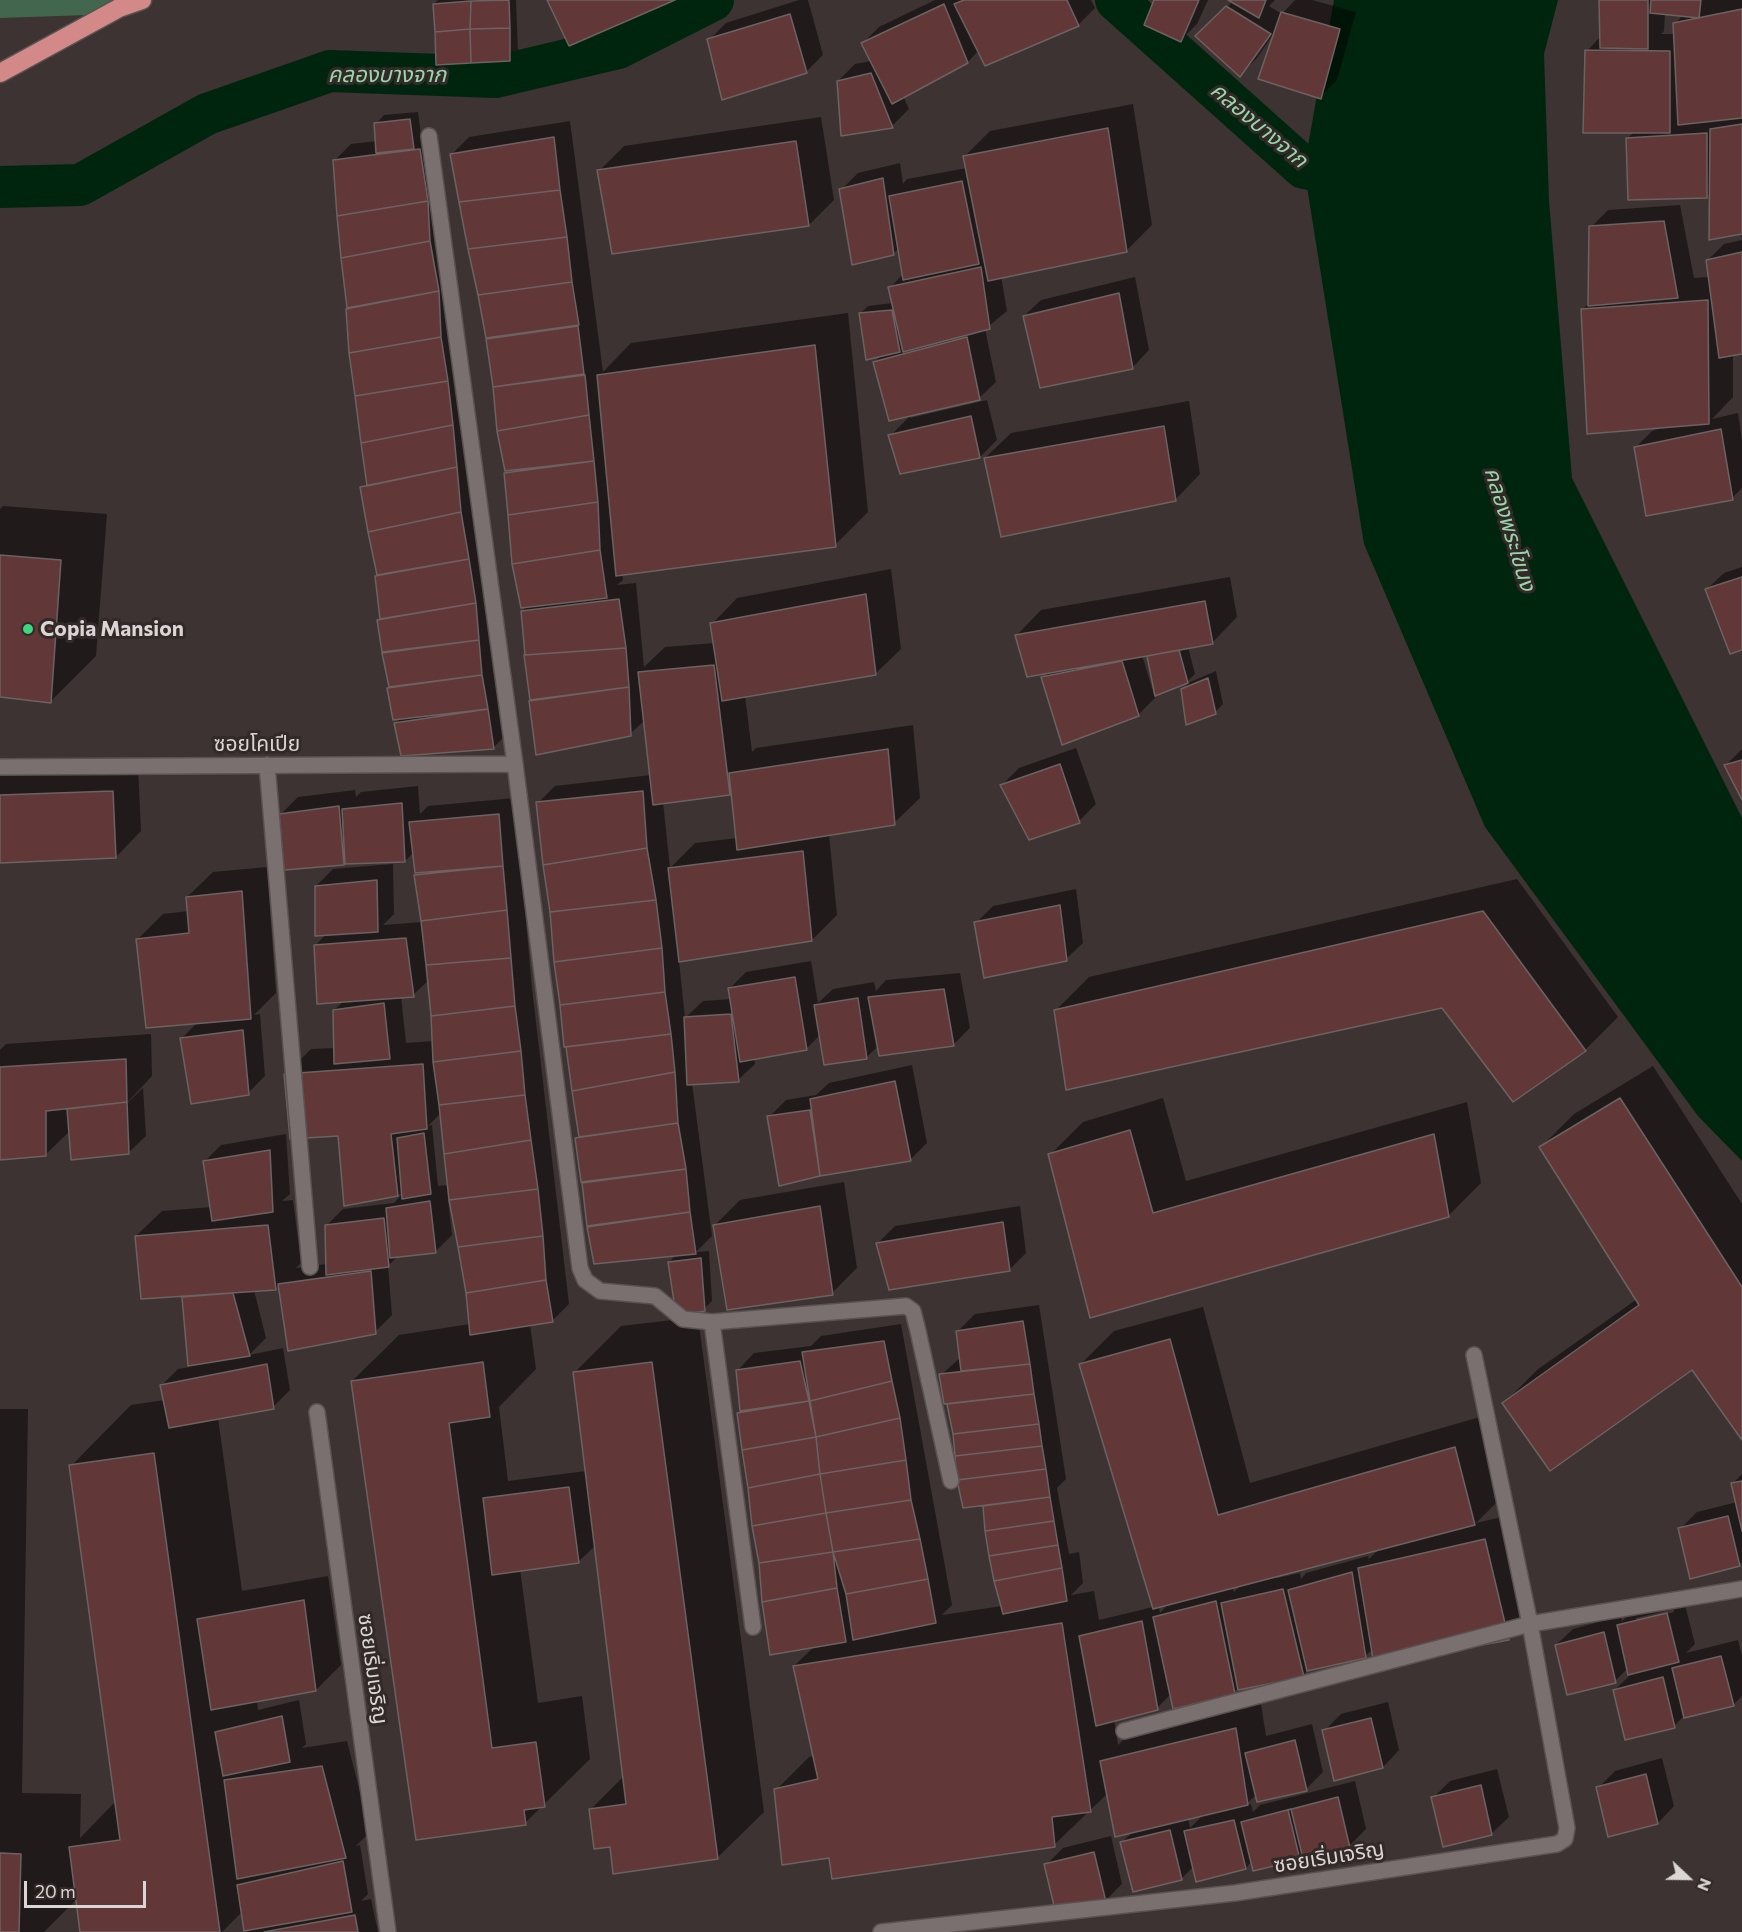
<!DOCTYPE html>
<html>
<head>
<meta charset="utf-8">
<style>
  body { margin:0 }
  #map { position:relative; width:1742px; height:1932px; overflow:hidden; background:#3c3332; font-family:Commissioner,sans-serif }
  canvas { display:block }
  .north { position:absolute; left:1658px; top:1848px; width:60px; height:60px; -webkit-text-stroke:4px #322928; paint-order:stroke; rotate:112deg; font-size:16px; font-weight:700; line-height:24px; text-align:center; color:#dbd5d5 }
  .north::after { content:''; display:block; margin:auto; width:21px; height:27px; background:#dbd5d5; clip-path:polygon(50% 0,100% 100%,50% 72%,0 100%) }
  .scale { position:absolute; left:24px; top:1881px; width:122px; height:27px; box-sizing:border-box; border:3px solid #dbd5d5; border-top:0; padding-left:8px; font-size:18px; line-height:21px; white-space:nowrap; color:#dbd5d5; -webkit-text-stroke:4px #322928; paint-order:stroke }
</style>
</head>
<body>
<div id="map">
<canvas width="1742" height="1932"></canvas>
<div class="north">N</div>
<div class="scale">20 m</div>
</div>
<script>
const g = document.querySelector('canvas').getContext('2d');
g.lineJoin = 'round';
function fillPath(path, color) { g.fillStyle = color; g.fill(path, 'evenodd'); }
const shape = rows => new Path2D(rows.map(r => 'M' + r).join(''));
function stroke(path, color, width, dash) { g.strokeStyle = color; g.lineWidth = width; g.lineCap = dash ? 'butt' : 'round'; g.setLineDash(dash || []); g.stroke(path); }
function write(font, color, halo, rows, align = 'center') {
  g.font = font + ' Commissioner,"Noto Sans Thai",sans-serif'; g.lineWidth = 6; g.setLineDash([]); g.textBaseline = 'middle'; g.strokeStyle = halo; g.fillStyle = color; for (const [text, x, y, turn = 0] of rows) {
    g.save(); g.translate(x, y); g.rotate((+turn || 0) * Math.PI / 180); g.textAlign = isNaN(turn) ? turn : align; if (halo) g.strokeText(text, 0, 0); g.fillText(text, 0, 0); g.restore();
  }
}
fillPath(shape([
  [0,0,126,0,88,15,0,18]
]), '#43664e');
fillPath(shape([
  [1334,0,1558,0,1544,54,1549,201,1572,478,1742,818,1742,1161,1698,1116,1485,827,1364,544,1304,168]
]), '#00250e');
fillPath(shape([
  [438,0,516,0,518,52,510,60,434,4],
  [799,0,808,0,823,55,806,72,709,40,726,23],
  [935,0,1091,0,1095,8,1078,25,979,50,968,62,903,96,909,109,892,126,838,81,855,64,871,61,862,44,879,27],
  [1156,0,1208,0,1197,24,1180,41],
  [1231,0,1275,0,1269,6,1282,14,1295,0,1312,0,1356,12,1337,80,1320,97,1274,33,1257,58,1240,75,1198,36,1233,1],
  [1600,0,1742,0,1742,232,1711,192,1707,197,1628,138,1634,132,1587,51,1601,36],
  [1665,13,1683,15,1675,24,1675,34,1661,34,1664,31],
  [1133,104,1152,225,1126,251,1001,276,1007,311,985,329,996,382,979,398,875,362,882,355,860,314,868,306,893,303,890,288,903,274,899,248,893,254,841,190,858,173,900,163,903,184,907,179,967,168,965,156,990,131],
  [418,112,421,135,437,133,510,731,493,748,396,723,401,718,395,719,379,621,381,618,376,576,378,574,362,488,368,482,350,353,334,161,351,144,377,141,376,124,384,115],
  [821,117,834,200,809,225,599,171,624,146],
  [570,121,603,372,631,343,848,313,868,512,835,545,622,574,623,580,617,585,636,583,644,667,665,647,715,643,712,624,737,598,891,569,901,649,875,674,745,696,752,752,756,748,913,725,920,798,894,823,829,834,837,915,812,940,679,961,685,1018,703,1001,731,999,729,989,746,972,811,961,818,1003,833,989,874,982,876,991,886,980,960,973,970,1028,953,1045,878,1046,866,1058,820,1035,806,1049,754,1058,755,1064,738,1080,692,1083,712,1236,696,1252,709,1251,712,1301,704,1309,669,1262,677,1254,595,1262,576,1139,580,1135,566,1047,538,803,555,786,651,775,645,720,630,734,537,753,522,611,528,606,505,473,509,469,498,431,488,339,452,154,469,137],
  [732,790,737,838,695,843,670,868,663,802,729,793],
  [1680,205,1694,278,1710,277,1707,261,1724,244,1742,240,1742,352,1733,354,1733,397,1712,419,1738,413,1742,440,1742,488,1732,498,1635,448,1652,431,1670,425,1583,309,1590,302,1591,227,1608,210],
  [1135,277,1149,350,1133,367,1024,316,1041,300],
  [987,400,997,440,980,457,890,436,910,416,910,418],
  [1189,401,1200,474,1175,500,985,458,1011,433],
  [3,506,107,514,96,656,50,702,0,696,0,509],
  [1742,567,1742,648,1707,589,1724,573],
  [1230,577,1237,617,1212,643,1188,647,1195,674,1187,682,1152,653,1142,655,1155,698,1138,715,1043,678,1049,672,1016,636,1041,610],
  [1216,671,1223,704,1215,712,1182,690,1190,682],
  [1076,748,1096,804,1079,821,1002,785,1019,768],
  [1742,749,1742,797,1726,765],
  [138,767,141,831,116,857,0,862,0,772],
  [418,786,420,814,428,806,515,798,532,988,569,1304,552,1321,530,1324,536,1369,499,1407,508,1481,586,1471,574,1373,621,1326,698,1317,764,1812,717,1858,611,1845,591,1809,624,1776,596,1545,578,1562,520,1569,538,1703,582,1696,590,1759,525,1823,417,1839,352,1381,399,1335,470,1324,467,1292,450,1199,448,1199,452,1235,435,1252,398,1256,388,1266,392,1315,375,1332,280,1284,275,1289,254,1290,266,1338,249,1355,283,1348,290,1390,273,1407,218,1418,242,1591,328,1576,341,1665,316,1690,257,1700,258,1710,299,1700,306,1744,302,1748,347,1741,370,1832,356,1846,360,1845,368,1894,361,1901,371,1899,378,1932,247,1932,251,1928,242,1912,222,1932,81,1932,77,1899,44,1932,0,1932,0,1409,28,1409,22,1793,81,1794,80,1838,116,1801,71,1466,131,1405,164,1400,161,1386,178,1369,189,1367,183,1297,186,1294,136,1236,162,1211,212,1207,204,1162,221,1145,286,1134,290,1194,282,1201,293,1200,301,1263,296,1268,327,1264,326,1226,343,1209,394,1203,402,1194,345,1204,340,1135,286,1074,311,1049,335,1048,334,1010,344,1001,315,946,327,933,316,886,333,869,393,864,394,914,383,925,422,922,415,876,420,871,414,852,405,861,344,862,286,868,281,814,298,797,355,790,356,797,361,792],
  [429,980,433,1041,406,1043,401,996,413,995],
  [441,1113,449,1185,438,1186,432,1125,428,1126],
  [267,867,276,993,254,1015,260,1014,265,1076,248,1093,181,1039,198,1022,138,939,163,914,189,911,187,897,213,872],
  [1517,879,1618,1017,1585,1050,1443,1006,1056,1010,1089,977],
  [1076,889,1083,943,1066,959,976,923,993,906],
  [151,1034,152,1076,122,1108,143,1088,146,1136,129,1152,71,1130,46,1154,0,1159,0,1050,6,1044],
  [912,1065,927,1143,910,1160,819,1174,769,1117,786,1100,816,1095,829,1083],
  [1653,1066,1742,1204,1742,1437,1692,1368,1504,1403,1537,1370,1637,1299,1541,1147,1574,1114],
  [1163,1098,1186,1181,1467,1102,1481,1183,1448,1216,1091,1316,1050,1155,1083,1122],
  [844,1182,857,1268,832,1293,715,1225,740,1200],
  [1020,1206,1026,1253,1009,1270,878,1243,895,1226],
  [1039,1305,1066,1479,1057,1488,1069,1554,1079,1552,1083,1583,1071,1595,1094,1591,1099,1620,1153,1607,1081,1364,1114,1331,1203,1307,1250,1483,1487,1415,1508,1491,1476,1523,1510,1515,1534,1613,1509,1638,1375,1663,1373,1649,1365,1656,1309,1669,1303,1675,1238,1688,1234,1692,1171,1694,1157,1708,1114,1719,1118,1745,1127,1736,1261,1704,1266,1736,1312,1724,1323,1772,1306,1789,1257,1794,1245,1805,1251,1804,1253,1812,1260,1805,1355,1781,1366,1829,1349,1846,1252,1861,1246,1868,1194,1866,1182,1878,1134,1890,1122,1842,1134,1831,1108,1793,1054,1845,830,1856,776,1790,809,1757,814,1756,794,1666,815,1646,771,1653,739,1414,741,1411,738,1370,754,1353,811,1346,821,1336,901,1324,952,1605,942,1615,1002,1606,985,1506,988,1504,954,1434,941,1375,961,1357,958,1331,975,1314],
  [1379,1549,1369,1559,1368,1556,1306,1573,1301,1579,1300,1573,1277,1578,1276,1576],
  [1241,1585,1234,1592,1232,1587],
  [1169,1603,1160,1613,1159,1606],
  [1204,1814,1190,1828,1188,1818],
  [1742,1474,1742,1562,1739,1565,1680,1529,1697,1512,1737,1502,1732,1484],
  [1683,1597,1695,1644,1686,1653,1738,1640,1742,1656,1742,1696,1733,1705,1683,1717,1674,1726,1615,1690,1630,1675,1628,1668,1615,1681,1556,1645,1573,1629,1621,1616,1622,1621,1635,1608],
  [1674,1609,1674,1612,1636,1622,1636,1618],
  [1388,1702,1399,1750,1383,1767,1324,1731,1341,1714],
  [1662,1758,1674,1806,1658,1823,1598,1788,1615,1771],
  [1497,1769,1509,1817,1492,1833,1444,1845,1433,1798,1450,1781],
  [1111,1836,1122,1884,1105,1901,1046,1865,1063,1848]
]), '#0007');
stroke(shape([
  [1116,0,1304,168,1360,179],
  [0,187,80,185,207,114,330,71,495,77,618,48,713,0]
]), '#00250e', 42);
const building = shape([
  [509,0,510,28,470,29,471,1,509,0],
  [547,0,675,0,569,46,547,0],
  [964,0,1067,0,1079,26,985,66,954,4,964,0],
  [1154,0,1199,0,1181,42,1144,25,1154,0],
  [1228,0,1266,0,1259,18,1228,0],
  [1599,0,1648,0,1648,49,1600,48,1599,0],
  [1651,0,1701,0,1699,18,1650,13,1651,0],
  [471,1,470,29,435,32,433,4,471,1],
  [944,4,968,63,892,104,861,43,944,4],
  [1226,6,1271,34,1240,77,1195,36,1226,6],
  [1742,9,1742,118,1678,125,1673,23,1742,9],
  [1281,12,1340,29,1321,99,1258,79,1281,12],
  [790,14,807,73,722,100,707,39,790,14],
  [510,28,510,61,471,63,470,29,510,28],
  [470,29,471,63,436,65,435,32,470,29],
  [1585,50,1670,51,1670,133,1583,133,1585,50],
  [871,73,893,128,841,136,837,81,871,73],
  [410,119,414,149,376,153,374,123,410,119],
  [1742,124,1742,234,1709,240,1710,129,1742,124],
  [1108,128,1127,252,988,281,963,156,1108,128],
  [1707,133,1707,198,1628,200,1626,138,1707,133],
  [554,137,560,190,459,202,450,154,554,137],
  [796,141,809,226,612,254,597,170,796,141],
  [420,149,428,201,337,216,333,160,420,149],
  [883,178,894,255,852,265,839,189,883,178],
  [962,181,979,264,903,280,889,196,962,181],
  [560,190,567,237,468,249,459,202,560,190],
  [428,201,430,241,341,258,337,216,428,201],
  [1664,221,1678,298,1588,306,1589,226,1664,221],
  [567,237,572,282,478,295,468,249,567,237],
  [430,241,439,291,347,308,341,258,430,241],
  [1742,252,1742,354,1719,358,1706,260,1742,252],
  [981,267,990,329,903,352,888,287,981,267],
  [572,282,579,325,486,338,478,295,572,282],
  [439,291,441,337,349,353,346,309,439,291],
  [1119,293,1133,369,1040,388,1023,316,1119,293],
  [1708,300,1709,424,1587,434,1581,309,1708,300],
  [892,310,900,352,866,360,859,313,892,310],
  [578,326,584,374,493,387,486,339,578,326],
  [441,337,448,381,355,396,349,353,441,337],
  [967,337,980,400,889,421,873,362,967,337],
  [815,345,836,547,616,576,597,375,815,345],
  [585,375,589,415,497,431,493,387,585,375],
  [448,381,453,425,361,443,355,396,448,381],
  [589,415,594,461,505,471,497,431,589,415],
  [971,416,980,458,900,474,888,435,971,416],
  [453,425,457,467,367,486,361,443,453,425],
  [1164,426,1176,501,1001,537,984,458,1164,426],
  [1721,429,1733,500,1646,516,1634,447,1721,429],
  [594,461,598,502,508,515,504,473,594,461],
  [457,467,461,512,368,532,360,487,457,467],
  [598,502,600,550,512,564,508,515,598,502],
  [461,512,469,559,377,575,368,532,461,512],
  [600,550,607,598,521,608,512,564,600,550],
  [0,555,61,560,51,703,0,697,0,555],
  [469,559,476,603,380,619,375,576,469,559],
  [1742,577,1742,650,1730,654,1705,589,1742,577],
  [866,594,876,675,722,701,710,623,866,594],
  [619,599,626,648,525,655,521,611,619,599],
  [1205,601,1213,644,1147,656,1027,677,1015,635,1205,601],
  [476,603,479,640,382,652,377,620,476,603],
  [479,640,482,675,389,687,382,653,479,640],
  [626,648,629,687,530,700,524,655,626,648],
  [1179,650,1188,683,1155,696,1147,656,1179,650],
  [1122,661,1139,716,1062,745,1041,677,1122,661],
  [714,665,730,795,653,805,638,672,714,665],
  [482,675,488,709,393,720,387,688,482,675],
  [1208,678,1216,714,1186,725,1181,689,1208,678],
  [629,687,631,736,536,755,529,701,629,687],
  [488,709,494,749,401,756,394,723,488,709],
  [888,749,895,825,737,850,729,773,888,749],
  [1742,760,1742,800,1724,765,1742,760],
  [1060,764,1080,823,1029,840,1000,785,1060,764],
  [113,791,116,858,0,863,0,795,113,791],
  [643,791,647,848,543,865,536,802,643,791],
  [402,803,405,862,345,864,342,809,402,803],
  [339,806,344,865,284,870,279,814,339,806],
  [499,814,503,866,415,873,409,822,499,814],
  [647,848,656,900,550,912,543,865,647,848],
  [803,851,812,941,679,962,668,868,803,851],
  [503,866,507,910,421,921,414,875,503,866],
  [377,880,378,932,315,936,315,886,377,880],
  [242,891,251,1019,146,1028,136,939,189,933,186,897,242,891],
  [656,900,662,948,554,962,550,912,656,900],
  [1060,905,1067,961,984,978,974,922,1060,905],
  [507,910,511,958,426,965,421,921,507,910],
  [1483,911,1586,1051,1513,1102,1442,1008,1066,1090,1054,1010,1483,911],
  [406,938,414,997,317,1004,314,945,406,938],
  [662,948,665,992,560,1005,554,962,662,948],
  [511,958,515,1006,431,1016,426,965,511,958],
  [795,977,807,1050,740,1062,728,988,795,977],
  [944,989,954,1046,879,1056,868,997,944,989],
  [665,992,671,1034,564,1047,560,1005,665,992],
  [858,998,867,1059,824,1065,814,1005,858,998],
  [384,1003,390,1059,334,1064,333,1010,384,1003],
  [515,1006,521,1051,433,1062,431,1016,515,1006],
  [731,1014,739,1082,687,1085,684,1017,731,1014],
  [243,1030,249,1095,191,1104,180,1038,243,1030],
  [671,1034,675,1072,572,1091,566,1047,671,1034],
  [521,1051,525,1095,439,1105,433,1062,521,1051],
  [126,1059,127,1102,46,1111,46,1156,0,1160,0,1067,126,1059],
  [423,1064,427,1129,391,1134,398,1196,344,1206,338,1136,290,1139,284,1074,423,1064],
  [675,1072,678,1123,579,1137,572,1091,675,1072],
  [895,1081,911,1161,820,1176,810,1099,895,1081],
  [525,1095,531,1140,444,1154,439,1105,525,1095],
  [1620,1098,1742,1287,1742,1440,1692,1370,1550,1471,1502,1403,1639,1305,1539,1147,1620,1098],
  [127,1102,129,1154,71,1160,67,1109,127,1102],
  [810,1110,820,1176,779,1186,767,1116,810,1110],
  [678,1123,686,1169,581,1182,575,1138,678,1123],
  [1130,1130,1153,1213,1434,1134,1449,1217,1090,1318,1048,1154,1130,1130],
  [424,1133,431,1194,402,1199,397,1138,424,1133],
  [531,1140,538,1189,449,1200,444,1154,531,1140],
  [270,1150,273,1212,212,1221,203,1161,270,1150],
  [686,1169,690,1212,587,1226,582,1183,686,1169],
  [538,1189,543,1236,458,1247,449,1200,538,1189],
  [430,1201,436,1253,390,1258,386,1208,430,1201],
  [820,1206,833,1295,727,1310,713,1225,820,1206],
  [690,1212,696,1254,594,1264,587,1227,690,1212],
  [384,1218,389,1267,326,1275,325,1225,384,1218],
  [1003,1222,1010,1271,889,1290,876,1243,1003,1222],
  [268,1225,276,1290,141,1299,135,1236,268,1225],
  [543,1236,546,1280,466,1293,458,1247,543,1236],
  [701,1258,705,1311,676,1315,668,1262,701,1258],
  [371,1271,376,1334,288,1351,278,1284,371,1271],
  [546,1280,553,1322,470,1335,466,1293,546,1280],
  [233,1293,250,1356,188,1366,182,1297,233,1293],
  [1023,1321,1030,1364,961,1371,956,1331,1023,1321],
  [1170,1339,1218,1515,1455,1447,1475,1525,1153,1609,1079,1364,1170,1339],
  [884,1341,892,1381,810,1401,802,1352,884,1341],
  [800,1361,809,1401,740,1411,736,1370,800,1361],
  [483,1362,490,1417,449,1423,492,1748,536,1742,545,1807,524,1810,526,1825,416,1840,351,1381,483,1362],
  [652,1362,718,1859,613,1874,610,1847,594,1849,589,1809,626,1804,573,1372,652,1362],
  [267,1364,274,1409,169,1428,160,1385,267,1364],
  [1030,1364,1034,1394,944,1404,939,1374,1030,1364],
  [892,1381,900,1418,816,1437,810,1401,892,1381],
  [1034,1394,1039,1424,953,1434,947,1404,1034,1394],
  [809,1401,816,1437,742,1450,737,1413,809,1401],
  [900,1418,906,1460,820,1474,816,1437,900,1418],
  [1039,1424,1042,1446,955,1456,953,1434,1039,1424],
  [816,1437,820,1474,748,1488,742,1450,816,1437],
  [1042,1446,1046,1469,957,1480,955,1456,1042,1446],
  [154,1453,220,1932,80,1932,69,1847,120,1840,69,1465,154,1453],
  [906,1460,911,1500,826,1513,820,1474,906,1460],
  [1046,1469,1050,1497,963,1508,957,1480,1046,1469],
  [820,1474,826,1513,752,1526,748,1488,820,1474],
  [1742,1481,1742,1531,1731,1483,1742,1481],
  [569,1487,579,1563,492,1575,483,1498,569,1487],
  [1050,1497,1054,1521,985,1531,983,1506,1050,1497],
  [911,1500,920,1539,833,1552,826,1513,911,1500],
  [826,1513,833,1552,759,1563,752,1526,826,1513],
  [1728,1516,1740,1566,1690,1579,1678,1528,1728,1516],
  [1054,1521,1058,1545,989,1556,985,1531,1054,1521],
  [920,1539,928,1579,846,1594,833,1552,920,1539],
  [1485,1539,1509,1640,1374,1665,1358,1568,1485,1539],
  [1058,1545,1062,1568,994,1581,989,1556,1058,1545],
  [833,1552,837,1588,762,1602,759,1563,833,1552],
  [1062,1568,1067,1601,1003,1614,994,1581,1062,1568],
  [1352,1572,1366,1658,1307,1671,1288,1590,1352,1572],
  [928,1579,936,1623,853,1640,846,1594,928,1579],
  [837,1588,846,1642,770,1655,762,1602,837,1588],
  [1283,1589,1304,1677,1238,1690,1221,1603,1283,1589],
  [304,1600,316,1691,211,1710,197,1619,304,1600],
  [1216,1601,1235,1694,1173,1709,1153,1617,1216,1601],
  [1667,1613,1679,1662,1628,1675,1617,1625,1667,1613],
  [1142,1621,1158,1710,1096,1726,1079,1636,1142,1621],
  [1062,1623,1091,1812,1052,1817,1055,1847,832,1879,829,1858,782,1865,774,1789,818,1779,793,1666,1062,1623],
  [1604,1632,1616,1683,1567,1695,1555,1645,1604,1632],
  [1721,1656,1734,1706,1684,1718,1672,1668,1721,1656],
  [1663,1677,1675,1728,1625,1740,1613,1690,1663,1677],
  [282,1716,290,1762,223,1776,215,1732,282,1716],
  [1371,1718,1383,1768,1334,1781,1322,1730,1371,1718],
  [1236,1728,1248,1805,1115,1837,1100,1761,1236,1728],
  [1295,1740,1307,1791,1257,1802,1245,1753,1295,1740],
  [322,1766,346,1858,237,1879,224,1780,322,1766],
  [1646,1774,1658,1824,1608,1837,1596,1787,1646,1774],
  [1481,1785,1492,1835,1443,1847,1431,1797,1481,1785],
  [1338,1797,1350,1848,1300,1860,1288,1810,1338,1797],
  [1291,1809,1303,1859,1253,1871,1241,1822,1291,1809],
  [1234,1820,1246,1869,1196,1882,1184,1831,1234,1820],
  [1170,1830,1182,1880,1133,1892,1120,1842,1170,1830],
  [1094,1852,1106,1902,1056,1914,1044,1864,1094,1852],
  [0,1853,21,1854,19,1932,0,1932,0,1853],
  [343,1861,352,1912,244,1931,237,1885,343,1861],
  [355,1915,358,1932,264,1932,355,1915]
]);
fillPath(building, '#623737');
stroke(building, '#6d6262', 1.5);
const minor = shape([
  [429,136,515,764,580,1268,585,1280,600,1291,655,1296,683,1319,712,1322,906,1306,913,1311,918,1331,951,1481],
  [267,765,310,1267],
  [0,767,515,764],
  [712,1322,753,1627],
  [1474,1355,1530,1624,1742,1589],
  [317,1412,388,1932],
  [881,1932,1235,1893,1557,1844,1565,1839,1567,1828,1530,1624,1124,1731]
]);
const motorway = shape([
  [0,73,119,8,142,0]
]);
stroke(minor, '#5a5252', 18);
stroke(motorway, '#5a5252', 21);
stroke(minor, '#7a706f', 15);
stroke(motorway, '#d38988', 18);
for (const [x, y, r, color] of [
  [28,629,6,"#3cd77e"]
]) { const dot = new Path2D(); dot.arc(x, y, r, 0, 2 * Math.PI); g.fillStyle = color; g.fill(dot); stroke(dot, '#322928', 2); }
write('bold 21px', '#dbd5d5', '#322928', [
  ["Copia Mansion",40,629]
], 'left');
write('21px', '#dbd5d5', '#322928', [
  ["ซอยโคเปีย",257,744],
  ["ซอยเริ่มเจริญ",373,1669,82],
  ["ซอยเริ่มเจริญ",1329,1857,-9]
]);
write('italic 22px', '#96d7a9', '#322928', [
  ["คลองบางจาก",387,75],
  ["คลองบางจาก",1259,125,40],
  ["คลองพระโขนง",1510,529,73]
]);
</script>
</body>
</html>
